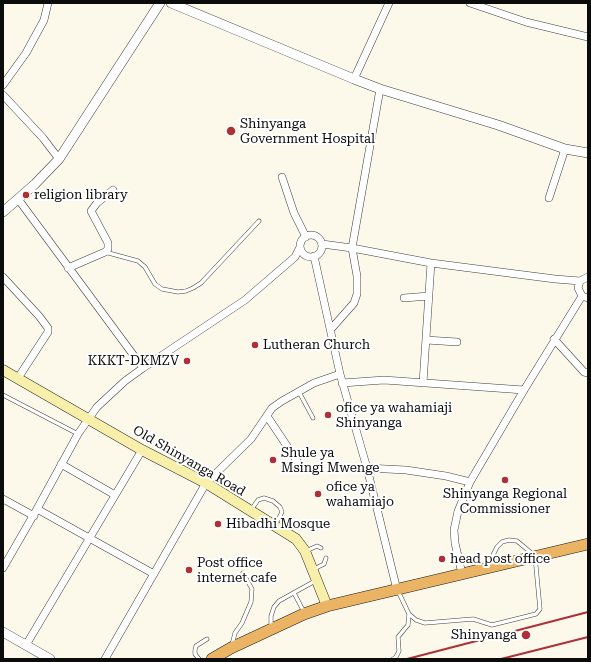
<!DOCTYPE html>
<html>
<head>
<meta charset="utf-8">
<style>
  body { margin:0 }
  #map { position:relative; width:591px; height:662px; overflow:hidden; background:#fdf9ea; font-family:"Roboto Serif",serif }
  canvas { display:block }
  .frame { position:absolute; inset:0; border:4px solid #0b0b0b; pointer-events:none }
</style>
</head>
<body>
<div id="map">
<canvas width="591" height="662"></canvas>
<div class="frame"></div>
</div>
<script>
const g = document.querySelector('canvas').getContext('2d');
g.lineJoin = 'round';
const shape = rows => new Path2D(rows.map(r => 'M' + r).join(''));
function stroke(path, color, width, dash) { g.strokeStyle = color; g.lineWidth = width; g.lineCap = dash ? 'butt' : 'round'; g.setLineDash(dash || []); g.stroke(path); }
function write(font, color, halo, rows, align = 'center') {
  g.font = font + ' "Roboto Serif",serif'; g.lineWidth = 4; g.setLineDash([]); g.textBaseline = 'middle'; g.strokeStyle = halo; g.fillStyle = color; for (const [text, x, y, turn = 0] of rows) {
    g.save(); g.translate(x, y); g.rotate((+turn || 0) * Math.PI / 180); g.textAlign = isNaN(turn) ? turn : align; if (halo) g.strokeText(text, 0, 0); g.fillText(text, 0, 0); g.restore();
  }
}
const service = shape([
  [105,252,138,261,145,267,155,284,162,289,178,292,186,291,193,288,201,283,259,221],
  [299,392,313,418],
  [3,395,78,434],
  [251,510,258,500,264,498,273,501,280,507,282,512,275,525],
  [306,551,317,546,321,548],
  [314,569,324,564,326,558],
  [398,591,409,614,416,620,425,623,473,619,492,625,536,614,540,609,535,556,517,541,509,540,502,542,497,547,488,565],
  [294,593,304,612],
  [271,627,271,616,274,607,279,601,315,581],
  [232,645,235,633,242,623,251,602,252,589,243,573],
  [199,659,195,654,195,650,196,646,207,639],
  [393,659,396,657,399,651,398,637,408,625,409,614]
]);
const minor = shape([
  [470,3,526,22,588,37],
  [354,79,389,3],
  [3,85,26,53,44,20,48,3],
  [3,95,43,138,59,159],
  [282,177,294,213,306,237],
  [549,198,565,149],
  [18,199,143,368],
  '300 246a11 11 0 1 1 22 0a11 11 0 1 1-22 0Z',
  [322,244,352,248,431,263,555,279,580,281],
  [314,256,340,374,367,468,397,590],
  [68,268,105,252,108,249,108,243,91,211,97,203,113,190],
  [3,277,39,316,48,328,48,332,18,378],
  [588,277,580,281,578,288,582,296,588,298],
  [404,298,429,296],
  [331,329,354,303,357,294,357,276,352,248,380,89],
  [554,339,584,372,588,373],
  [426,340,457,342],
  [342,383,384,380,524,390],
  [423,383,431,263],
  [267,416,301,467],
  [61,464,115,495],
  [367,468,406,470,446,476,470,482],
  [3,499,34,516],
  [37,509,154,574],
  [3,568,37,509,78,434,97,407,125,381,143,368,245,300,295,257,300,247],
  [462,574,455,543,454,530,458,511,470,482,524,390,582,296],
  [26,645,142,450],
  [105,659,206,483,251,439,272,408,282,401,314,383,340,374]
]);
const tertiary = shape([
  [171,3,354,79,380,89,498,125,565,149,588,153],
  [3,212,35,184,59,159,160,3],
  [3,632,50,659]
]);
const secondary = shape([
  [3,370,142,450,206,483,296,539,305,551,327,606]
]);
const trunk = shape([
  [212,659,231,648,304,614,327,606,588,544]
]);
stroke(service, '#3e3e3e', 4.5);
stroke(minor, '#3e3e3e', 8);
stroke(tertiary, '#3e3e3e', 10);
stroke(secondary, '#2d2d2d', 11);
stroke(trunk, '#1c1c1c', 12);
stroke(service, '#fff', 3.5);
stroke(minor, '#fff', 7);
stroke(tertiary, '#fff', 9);
stroke(secondary, '#f8efab', 10);
stroke(trunk, '#eab464', 11);
stroke(shape([
  [407,659,588,612],
  [501,659,588,637]
]), '#af2f37', 2);
for (const [x, y, r, color] of [
  [231,131,5,"#af2f37"],
  [26,195,4,"#af2f37"],
  [255,345,4,"#af2f37"],
  [187,361,4,"#af2f37"],
  [328,415,4,"#af2f37"],
  [273,460,4,"#af2f37"],
  [505,480,4,"#af2f37"],
  [318,494,4,"#af2f37"],
  [218,524,4,"#af2f37"],
  [442,559,4,"#af2f37"],
  [189,570,4,"#af2f37"],
  [526,635,5,"#af2f37"]
]) { const dot = new Path2D(); dot.arc(x, y, r, 0, 2 * Math.PI); g.fillStyle = color; g.fill(dot); stroke(dot, '#fff', 1.5); }
write('13px', '#0b0b0b', '#fff', [
  ["Shinyanga",240,124],
  ["Government Hospital",240,139],
  ["religion library",34,195],
  ["Lutheran Church",263,345],
  ["KKKT-DKMZV",179,361,"right"],
  ["ofice ya wahamiaji",336,408],
  ["Shinyanga",336,423],
  ["Shule ya",281,453],
  ["Msingi Mwenge",281,468],
  ["ofice ya",326,487],
  ["wahamiajo",326,502],
  ["Shinyanga Regional",505,494,"center"],
  ["Commissioner",505,509,"center"],
  ["Hibadhi Mosque",226,524],
  ["head post office",450,559],
  ["Post office",197,563],
  ["internet cafe",197,578],
  ["Shinyanga",517,635,"right"]
], 'left');
write('13px', '#0b0b0b', '#fff', [
  ["Old Shinyanga Road",189,461,30]
]);
</script>
</body>
</html>
